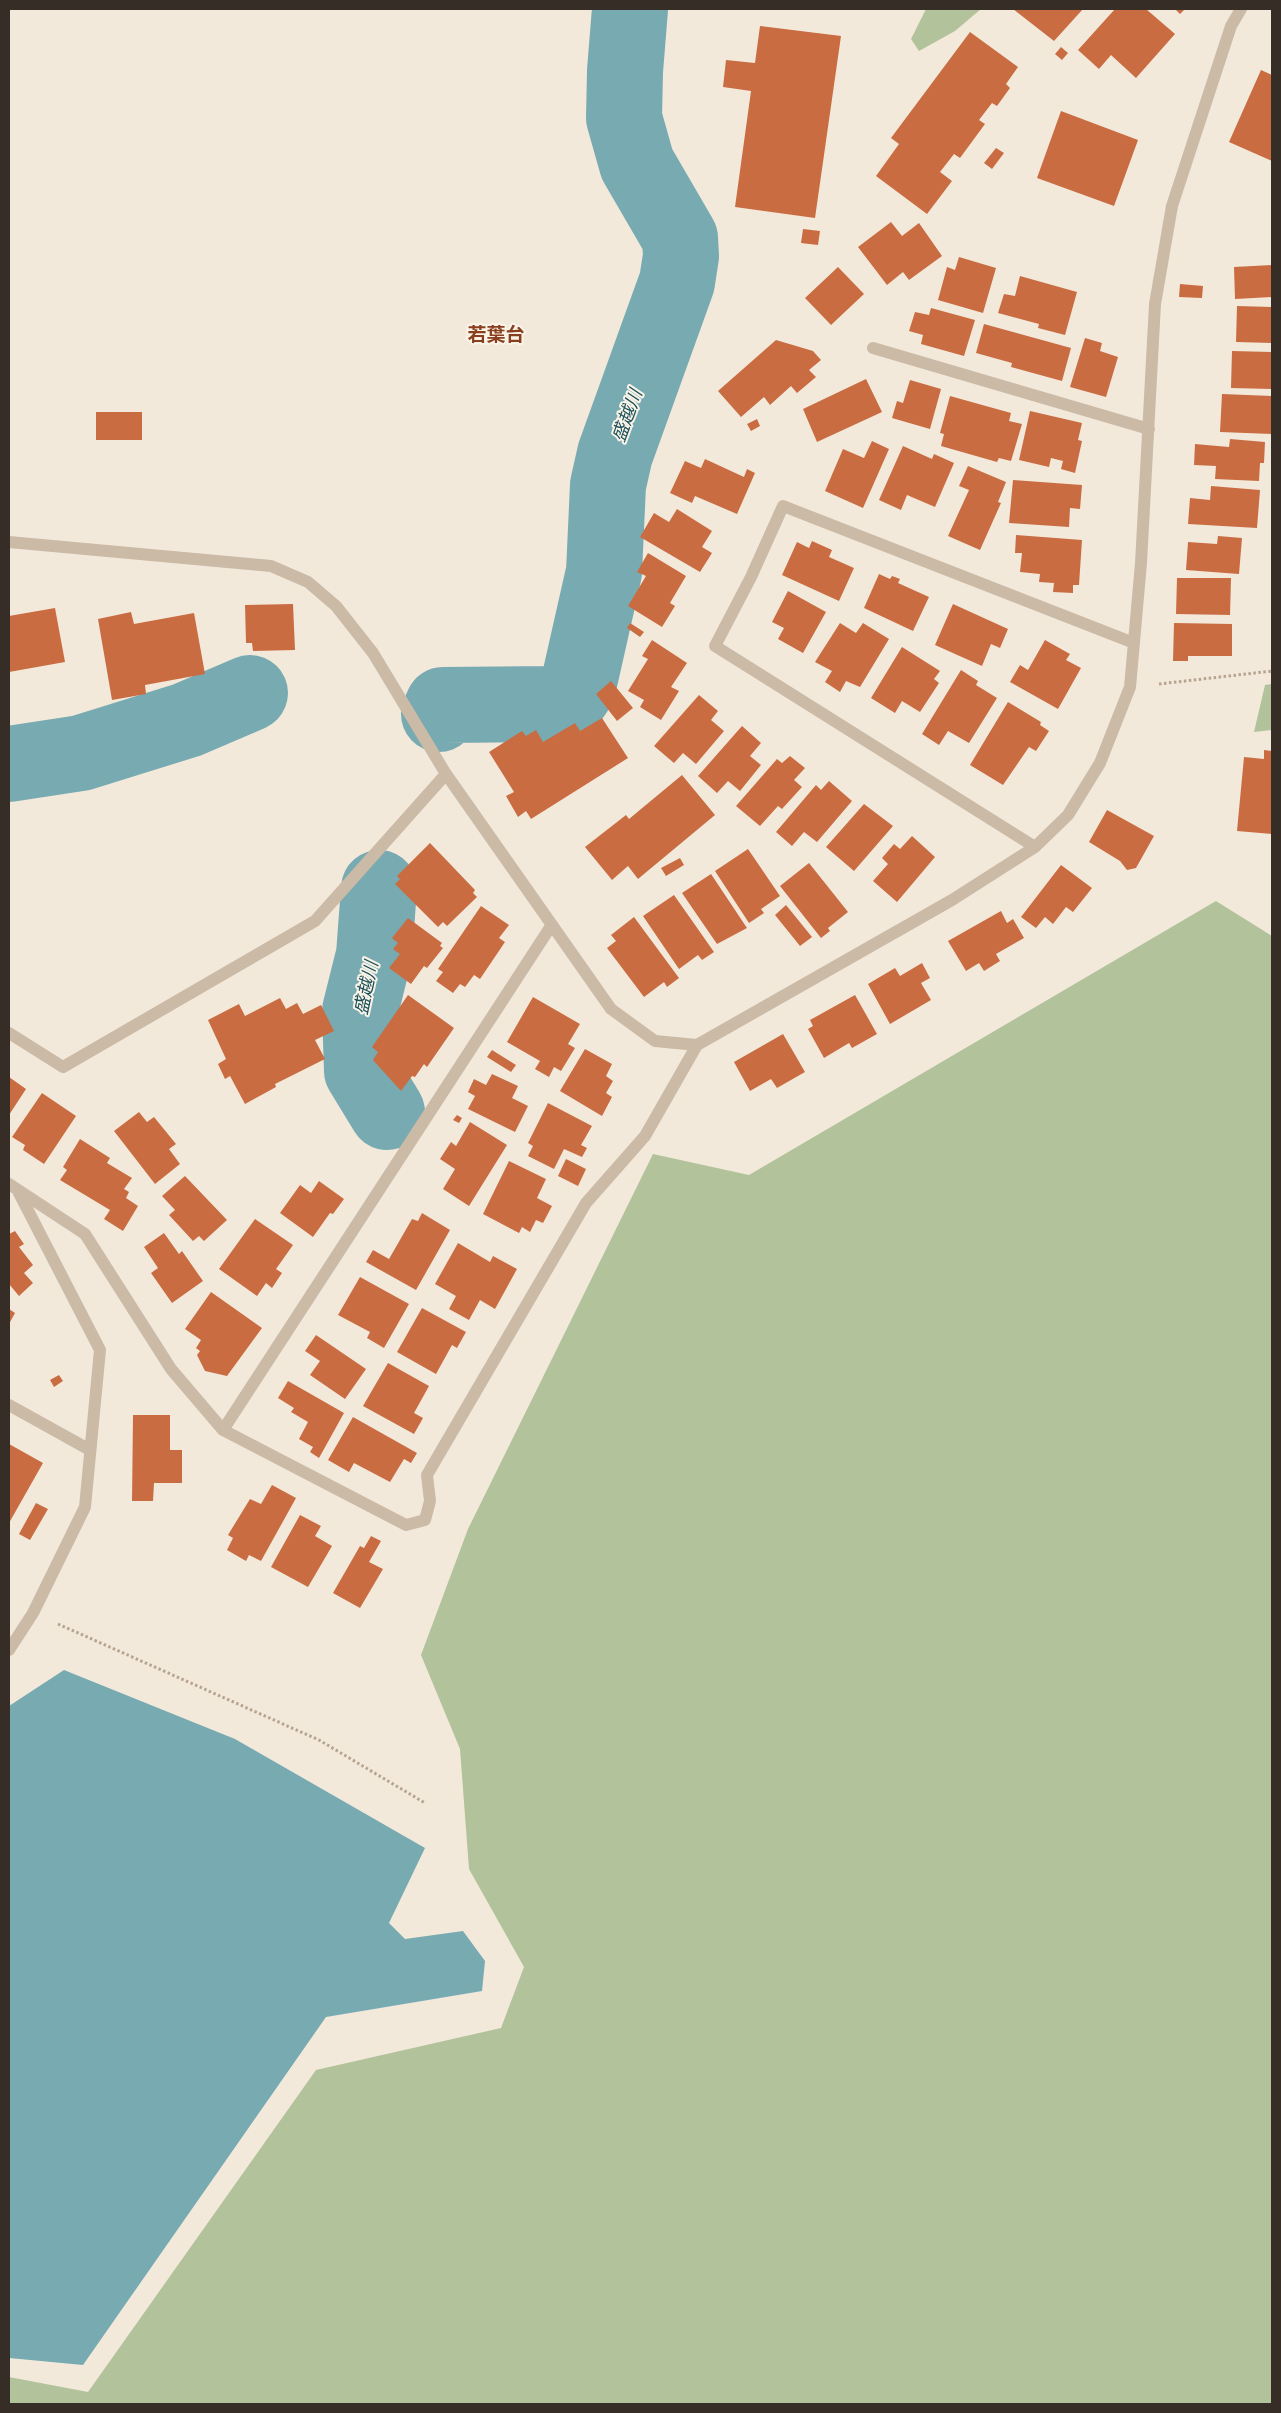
<!DOCTYPE html>
<html>
<head>
<meta charset="utf-8">
<style>
  body { margin:0 }
  #map { position:relative; width:1281px; height:2413px; overflow:hidden; background:#f3e9db; font-family:Karla,sans-serif }
  canvas { display:block }
  .frame { position:absolute; inset:0; border:10px solid #372d27; pointer-events:none }
</style>
</head>
<body>
<div id="map">
<canvas width="1281" height="2413"></canvas>
<div class="frame"></div>
</div>
<script>
const g = document.querySelector('canvas').getContext('2d');
g.lineJoin = 'round';
function fillPath(path, color) { g.fillStyle = color; g.fill(path, 'evenodd'); }
const shape = rows => new Path2D(rows.map(r => 'M' + r).join(''));
function stroke(path, color, width, dash) { g.strokeStyle = color; g.lineWidth = width; g.lineCap = dash ? 'butt' : 'round'; g.setLineDash(dash || []); g.stroke(path); }
function write(font, color, halo, rows, align = 'center') {
  g.font = font + ' Karla,"Noto Sans JP",sans-serif'; g.lineWidth = 4; g.setLineDash([]); g.textBaseline = 'middle'; g.strokeStyle = halo; g.fillStyle = color; for (const [text, x, y, turn = 0] of rows) {
    g.save(); g.translate(x, y); g.rotate((+turn || 0) * Math.PI / 180); g.textAlign = isNaN(turn) ? turn : align; if (halo) g.strokeText(text, 0, 0); g.fillText(text, 0, 0); g.restore();
  }
}
fillPath(shape([
  [926,9,981,9,955,31,919,51,911,39],
  [1272,684,1272,730,1254,732,1265,685],
  [1216,901,1272,936,1272,2404,9,2404,9,2377,88,2392,316,2070,501,2028,524,1967,469,1869,460,1749,421,1655,468,1529,653,1154,749,1175]
]), '#b2c29a');
fillPath(shape([
  [64,1670,235,1739,425,1848,389,1923,405,1939,463,1931,485,1961,482,1991,326,2017,83,2365,9,2358,9,1706]
]), '#78aab1');
stroke(shape([
  [439,714,443,705,552,704,569,700,578,687,604,572,608,485,615,454,677,282,681,256,680,238,637,164,624,118,625,71,630,9],
  [9,764,81,753,187,720,250,693],
  [379,888,374,955,360,1011,362,1071,387,1112]
]), '#78aab1', 76);
fillPath(shape([
  [1013,9,1083,9,1054,41],
  [1115,9,1146,9,1175,34,1136,78,1111,55,1099,69,1078,50],
  [1175,9,1185,9,1180,14],
  [760,26,841,36,815,218,735,207,751,91,723,87,726,60,755,63],
  [970,32,1018,67,1006,84,1010,88,997,106,992,103,979,120,985,124,960,158,954,154,940,172,952,181,927,214,876,176,899,144,891,138],
  [1061,47,1068,53,1062,60,1055,54],
  [1261,70,1272,75,1272,161,1229,142],
  [1061,111,1138,140,1114,206,1037,178],
  [996,148,1004,153,992,169,984,163],
  [891,222,902,236,919,223,942,256,909,280,903,272,887,285,858,247],
  [803,229,820,231,818,245,801,243],
  [959,257,996,268,983,313,938,300,947,267,955,270],
  [1272,265,1272,297,1235,299,1234,267],
  [838,267,864,294,831,325,805,298],
  [1020,276,1077,292,1065,335,1038,328,1039,324,998,313,1004,294,1015,296],
  [1180,284,1203,286,1202,298,1179,297],
  [1237,306,1272,307,1272,343,1236,342],
  [931,308,975,320,964,356,921,344,923,335,909,331,915,312,929,315],
  [984,324,1071,348,1062,381,1011,367,1012,363,976,353],
  [1085,338,1102,343,1100,351,1118,357,1106,397,1070,387],
  [776,340,813,351,821,360,809,370,816,377,797,393,791,386,770,405,764,397,741,417,718,391],
  [1232,351,1272,352,1272,389,1231,388],
  [866,379,882,412,817,442,803,409],
  [910,380,941,389,930,429,892,418,897,401,903,403],
  [1222,394,1272,396,1272,434,1220,432],
  [950,396,1011,413,1009,421,1022,424,1011,461,999,458,997,462,941,446,944,434,940,433],
  [1030,411,1082,423,1078,440,1082,441,1075,473,1061,469,1063,461,1051,458,1049,467,1019,460],
  [96,412,142,412,142,440,96,440],
  [757,419,760,426,751,431,747,424],
  [1230,439,1265,442,1264,463,1260,463,1259,481,1215,479,1216,466,1194,465,1195,444,1229,447],
  [872,441,889,449,863,508,825,491,843,449,864,458],
  [903,446,932,459,934,454,954,463,935,507,907,495,901,510,879,500],
  [705,459,744,477,747,469,755,473,737,514,695,496,692,503,670,493,685,461,701,468],
  [968,466,1006,482,998,502,1001,503,980,550,948,536,969,490,959,486],
  [1013,480,1082,485,1080,509,1070,508,1069,527,1009,523],
  [1211,486,1260,490,1257,528,1188,524,1190,498,1210,500],
  [677,509,712,531,702,547,712,553,700,572,640,537,654,513,669,522],
  [1016,535,1082,540,1079,585,1073,585,1073,593,1053,592,1054,583,1039,582,1040,574,1020,572,1022,553,1015,553],
  [1218,536,1242,538,1239,574,1186,570,1188,542,1217,544],
  [812,541,832,550,829,557,854,568,839,601,782,575,797,542,809,548],
  [648,553,686,576,670,603,675,606,662,627,628,606,646,576,637,572],
  [879,574,890,579,892,576,900,579,898,583,929,597,913,631,864,608],
  [1177,578,1231,578,1230,615,1176,614],
  [788,591,826,612,803,653,778,639,784,628,772,622],
  [293,604,295,650,253,651,252,643,246,643,245,605],
  [953,604,1008,629,1000,648,991,644,982,666,935,645],
  [55,608,65,662,9,672,9,616],
  [131,612,134,624,194,613,205,674,145,685,146,694,112,700,98,619],
  [630,623,644,632,640,637,627,628],
  [840,623,856,633,863,623,889,639,860,687,846,681,840,692,825,682,832,671,815,662],
  [1174,623,1232,624,1232,656,1188,656,1188,661,1173,661],
  [652,640,687,663,671,687,679,691,661,720,640,707,644,700,628,691,648,659,642,656],
  [1045,640,1070,654,1066,660,1081,668,1058,709,1010,682,1020,665,1028,670],
  [902,647,940,671,934,679,939,683,920,712,902,701,895,713,871,698],
  [961,670,978,681,976,685,997,698,969,743,948,731,939,745,922,734],
  [611,681,633,708,617,721,596,694],
  [699,695,718,711,711,720,724,731,696,764,683,753,674,763,654,746],
  [1008,702,1041,722,1040,725,1049,731,1036,751,1029,747,1003,785,970,765],
  [602,718,628,758,531,819,526,811,518,817,506,796,514,792,489,752,522,731,526,736,536,730,543,742,575,723,580,731],
  [742,726,761,743,750,756,761,765,740,791,728,781,717,793,698,776],
  [1264,750,1272,751,1272,834,1237,831,1244,757,1264,759],
  [790,756,805,768,794,780,802,787,782,809,778,806,760,826,736,806,777,759,782,763],
  [682,775,715,815,638,879,628,866,612,880,585,847,626,815,629,819],
  [829,781,852,801,817,842,804,832,792,846,776,832,816,785,821,790],
  [864,804,893,826,854,871,826,847],
  [1107,810,1154,836,1136,868,1127,870,1120,861,1089,842],
  [912,836,935,857,897,902,873,881,888,864,882,858,894,844,900,849],
  [430,843,475,890,473,893,477,897,447,926,443,922,438,927,395,884,400,879,397,876],
  [748,849,780,896,761,909,764,913,749,923,715,871],
  [680,858,684,865,666,876,661,868],
  [809,863,848,912,828,928,830,931,821,938,780,886],
  [1061,865,1092,888,1073,912,1066,907,1053,924,1045,917,1036,928,1021,917],
  [711,874,747,928,717,944,682,893],
  [674,895,714,952,702,960,698,955,679,969,643,916],
  [786,905,812,937,800,946,775,915],
  [481,906,509,925,499,938,505,942,480,979,474,975,465,987,460,984,453,993,436,981,443,972,438,969],
  [1001,911,1007,923,1013,919,1024,938,996,954,1000,961,984,971,979,963,966,971,948,941],
  [634,917,679,978,667,987,664,982,644,997,607,948,616,941,611,935],
  [408,918,442,943,440,946,443,948,427,968,424,966,411,984,389,968,400,954,393,949,398,943,392,938],
  [922,963,930,978,921,983,931,1000,890,1024,868,984,895,968,900,976],
  [408,995,454,1028,427,1067,424,1064,415,1077,412,1076,401,1091,373,1060,378,1052,372,1047],
  [855,995,877,1034,852,1048,849,1043,824,1058,808,1029,813,1026,810,1020],
  [533,997,580,1024,568,1044,575,1048,561,1071,554,1067,549,1077,535,1069,540,1061,507,1042],
  [280,998,286,1009,297,1003,303,1014,321,1005,334,1031,315,1040,325,1059,275,1084,276,1087,245,1104,230,1076,225,1079,218,1064,226,1059,208,1020,239,1004,245,1016],
  [783,1034,805,1072,777,1088,771,1079,750,1091,734,1062],
  [585,1049,612,1064,606,1076,613,1081,606,1093,612,1097,602,1116,560,1091],
  [492,1050,516,1065,511,1072,487,1057],
  [492,1074,518,1086,512,1098,528,1106,515,1132,468,1109,475,1096,468,1092,474,1079,486,1085],
  [9,1077,26,1089,9,1115],
  [42,1093,76,1116,44,1164,23,1150,25,1145,12,1137],
  [548,1103,592,1126,581,1145,587,1148,582,1157,564,1149,554,1169,528,1156,533,1146,528,1143],
  [139,1112,147,1122,154,1117,176,1144,169,1149,180,1164,155,1184,114,1131],
  [457,1115,462,1118,459,1123,453,1120],
  [470,1122,507,1145,469,1206,443,1189,455,1169,440,1159,451,1142,456,1146],
  [80,1139,110,1158,107,1163,132,1178,124,1189,129,1192,126,1198,138,1206,123,1231,104,1219,110,1210,60,1180,67,1170,63,1167],
  [566,1159,586,1169,578,1186,558,1176],
  [509,1161,546,1179,537,1198,552,1206,543,1223,536,1220,530,1232,522,1227,519,1233,483,1214],
  [185,1176,227,1220,204,1241,199,1236,193,1241,169,1215,175,1210,162,1196],
  [319,1181,344,1199,333,1214,330,1213,313,1237,280,1213,300,1185,311,1193],
  [422,1213,450,1230,416,1290,366,1262,373,1250,389,1259,412,1219,418,1221],
  [255,1219,293,1245,276,1269,282,1273,272,1288,266,1283,257,1296,219,1269],
  [15,1231,24,1244,19,1247,33,1265,24,1273,33,1283,19,1296,9,1284,9,1234],
  [164,1233,179,1254,182,1251,203,1281,172,1303,151,1273,158,1268,144,1247],
  [458,1243,490,1262,493,1256,517,1269,495,1309,480,1300,469,1320,449,1309,456,1296,435,1284],
  [360,1277,409,1304,384,1348,367,1338,370,1332,338,1315],
  [211,1292,262,1328,227,1376,205,1371,197,1355,200,1351,196,1348,201,1340,185,1329],
  [422,1308,466,1332,457,1348,452,1345,436,1374,397,1352],
  [9,1309,15,1313,9,1324],
  [316,1335,366,1369,345,1399,310,1375,320,1361,305,1351],
  [388,1363,429,1386,414,1413,423,1418,414,1434,363,1406],
  [59,1375,63,1381,54,1387,50,1380],
  [288,1381,344,1413,319,1458,310,1452,313,1447,299,1439,308,1422,291,1412,294,1408,278,1398],
  [133,1415,170,1415,170,1450,182,1450,182,1483,154,1483,153,1501,132,1501],
  [353,1417,417,1453,411,1463,404,1459,390,1482,354,1463,349,1472,328,1460],
  [9,1444,43,1463,9,1523],
  [272,1485,296,1498,261,1561,249,1555,246,1561,227,1550,233,1538,228,1535,250,1499,261,1504],
  [36,1503,48,1509,30,1540,19,1534],
  [300,1515,321,1526,315,1536,332,1546,308,1587,271,1567],
  [371,1536,381,1541,369,1562,383,1569,360,1608,333,1593,360,1546,364,1548]
]), '#ca6c41');
stroke(shape([
  [1159,684,1272,671],
  [58,1624,319,1740,425,1803]
]), '#b7a490', 3, [2.5, 2.5]);
stroke(shape([
  [873,348,1149,429],
  [9,542,271,566,308,582,336,606,373,653,446,774,611,1009,655,1041,697,1045,952,900,1035,847,1068,815,1100,763,1130,687,1141,563,1155,304,1172,206,1231,26,1241,9],
  [1035,847,715,646,751,577,783,506,1134,643],
  [9,1033,63,1067,315,921,446,774],
  [9,1184,85,1234,171,1369,223,1430,406,1525,425,1520,430,1501,427,1475,586,1203,645,1136,697,1045],
  [9,1405,90,1450],
  [223,1430,551,926],
  [9,1650,33,1613,85,1507,100,1350,19,1193]
]), '#cbbaa6', 12);
write('italic 18px', '#1b515a', '#faf3e7', [
  ["盛越川",628,416,-70],
  ["盛越川",367,988,-78]
]);
write('bold 19px', '#893f1d', '#faf3e7', [
  ["若葉台",496,336]
]);
</script>
</body>
</html>
